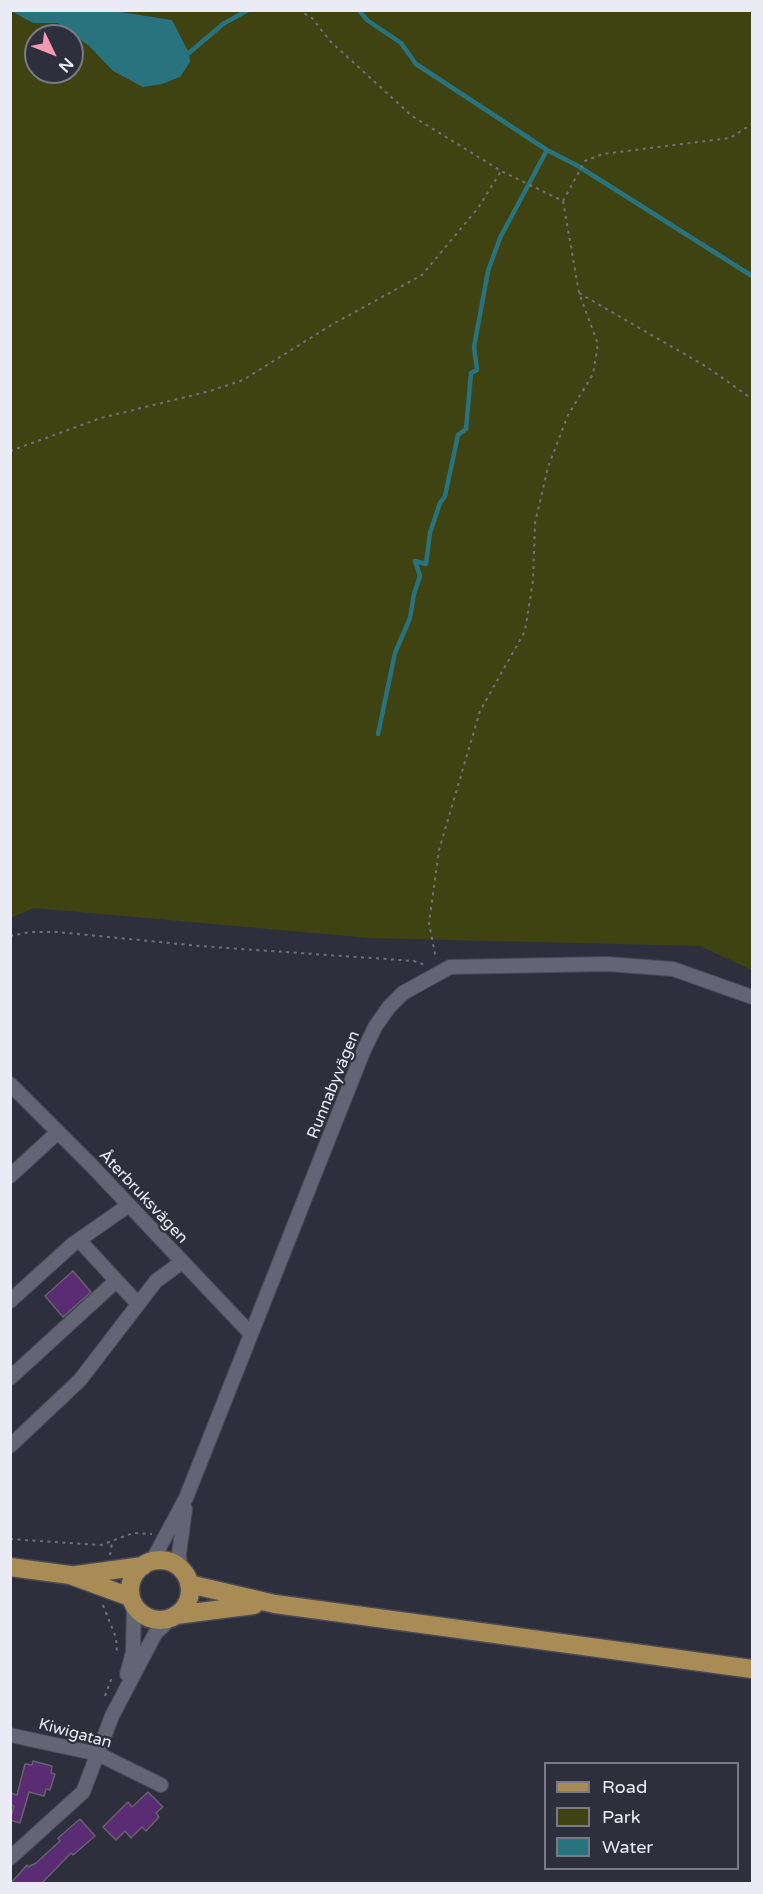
<!DOCTYPE html>
<html>
<head>
<meta charset="utf-8">
<style>
  body { margin:0 }
  #map { position:relative; width:763px; height:1894px; overflow:hidden; background:#2e2f3d; font-family:"Varela Round",sans-serif }
  canvas { display:block }
  .frame { position:absolute; inset:0; border:12px solid #eaebf4; pointer-events:none }
  .legend { position:absolute; left:544px; top:1762px; width:195px; height:108px; box-sizing:border-box; background:#2e2f3d; border:2px solid #797a86; margin:0; padding:8px 10px; list-style:none; font-size:18px; color:#eaebf4 }
  .legend li { display:flex; align-items:center; gap:12px; height:30px }
  .legend b { width:30px; border:2px solid #797a86 }
  .north { position:absolute; left:24px; top:24px; width:60px; height:60px; box-sizing:border-box; background:#2e2f3d; border:2px solid #797a86; border-radius:50%; rotate:133deg; font-size:16px; font-weight:700; line-height:24px; text-align:center; color:#eaebf4 }
  .north::after { content:''; display:block; margin:auto; width:21px; height:27px; background:#f19ab2; clip-path:polygon(50% 0,100% 100%,50% 72%,0 100%) }
</style>
</head>
<body>
<div id="map">
<canvas width="763" height="1894"></canvas>
<div class="frame"></div>
<ul class="legend">
<li><b style="height:8px;background:#a98b55"></b>Road</li>
<li><b style="height:16px;background:#3f4311"></b>Park</li>
<li><b style="height:16px;background:#28737e"></b>Water</li>
</ul>
<div class="north">N</div>
</div>
<script>
const g = document.querySelector('canvas').getContext('2d');
g.lineJoin = 'round';
function fillPath(path, color) { g.fillStyle = color; g.fill(path, 'evenodd'); }
const shape = rows => new Path2D(rows.map(r => 'M' + r).join(''));
function stroke(path, color, width, dash) { g.strokeStyle = color; g.lineWidth = width; g.lineCap = dash ? 'butt' : 'round'; g.setLineDash(dash || []); g.stroke(path); }
function write(font, color, halo, rows, align = 'center') {
  g.font = font + ' "Varela Round",sans-serif'; g.lineWidth = 4.5; g.setLineDash([]); g.textBaseline = 'middle'; g.strokeStyle = halo; g.fillStyle = color; for (const [text, x, y, turn = 0] of rows) {
    g.save(); g.translate(x, y); g.rotate((+turn || 0) * Math.PI / 180); g.textAlign = isNaN(turn) ? turn : align; if (halo) g.strokeText(text, 0, 0); g.fillText(text, 0, 0); g.restore();
  }
}
fillPath(shape([
  [11,11,33,23,58,23,89,46,113,71,172,20,115,11,752,11,752,970,700,946,370,938,34,908,11,918],
  [36,36,72,36,72,72,36,72]
]), '#3f4311');
fillPath(shape([
  [11,11,115,11,172,20,189,53,190,62,180,77,162,84,143,87,113,71,89,46,58,23,33,23]
]), '#28737e');
stroke(shape([
  [359,10,367,20,401,43,416,64,547,150,578,166,752,276],
  [189,53,223,24,248,10],
  [378,734,395,653,410,618,414,594,420,576,415,561,426,564,430,533,440,503,445,496,458,435,466,429,471,373,477,370,474,347,488,271,500,238,547,150]
]), '#28737e', 4.5);
const building = shape([
  [73,1271,91,1292,63,1317,45,1296,73,1271],
  [33,1761,52,1766,51,1773,55,1774,50,1790,46,1789,44,1796,29,1792,20,1823,10,1820,14,1806,10,1805,10,1793,17,1795,25,1764,32,1765,33,1761],
  [148,1792,163,1807,156,1813,159,1817,146,1831,142,1827,131,1838,125,1831,116,1840,103,1827,128,1802,132,1807,148,1792],
  [80,1819,95,1836,73,1855,71,1853,41,1884,10,1884,27,1865,28,1867,36,1863,60,1841,58,1838,80,1819]
]);
fillPath(building, '#592c73');
stroke(building, '#68606e', 1.5);
const minor = shape([
  [10,1084,92,1166,250,1333],
  [10,1176,58,1132],
  [79,1240,138,1304],
  [10,1301,73,1244,129,1205],
  [10,1378,116,1281],
  [10,1446,80,1380,156,1281,182,1262],
  [152,1561,186,1498,363,1052,375,1027,389,1007,403,993,450,967,607,964,673,969,752,997],
  [180,1569,179,1554,185,1509],
  [127,1674,133,1652,134,1606],
  [10,1735,98,1754,161,1785],
  [10,1858,83,1792,112,1716,155,1634,170,1619]
]);
const major = shape([
  '130 1590a30 30 0 1 1 60 0a30 30 0 1 1-60 0Z',
  [10,1567,70,1575,130,1597],
  [76,1575,143,1566],
  [189,1584,275,1604,752,1669],
  [176,1615,254,1605]
]);
stroke(minor, '#494a55', 16);
stroke(major, '#494a55', 21);
stroke(shape([
  [298,10,312,18,330,41,412,116,501,171,563,201,579,293,598,344,593,374,568,415,548,467,535,523,533,581,525,631,480,711,439,850,429,923,436,959],
  [563,201,585,161,603,154,730,138,752,124],
  [579,293,707,367,752,399],
  [10,451,101,418,210,391,243,380,333,324,422,275,478,208,501,171],
  [10,936,30,932,58,932,199,946,414,961,425,965],
  [10,1539,101,1545,133,1533,152,1534],
  [110,1555,112,1543],
  [103,1605,116,1638,117,1653],
  [105,1696,112,1677]
]), '#70717d', 2, [3, 4.5]);
stroke(minor, '#636575', 14);
stroke(major, '#a98b55', 18);
write('16px', '#eaebf4', '#2e2f3d', [
  ["Runnabyvägen",334,1085,-68],
  ["Återbruksvägen",143,1197,47],
  ["Kiwigatan",75,1734,15]
]);
</script>
</body>
</html>
